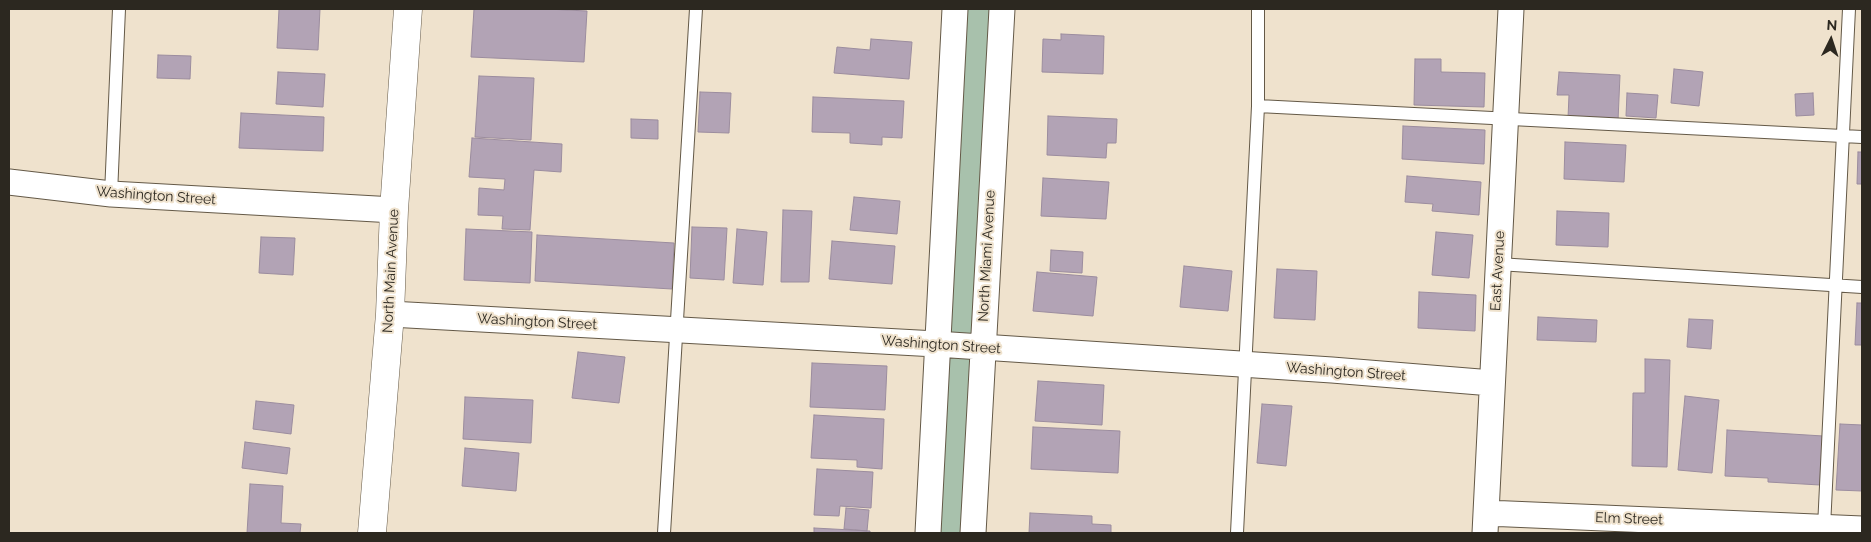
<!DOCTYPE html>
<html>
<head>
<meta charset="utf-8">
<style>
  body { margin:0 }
  #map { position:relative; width:1871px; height:542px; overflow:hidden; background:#efe2cd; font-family:Raleway,sans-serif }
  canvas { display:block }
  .frame { position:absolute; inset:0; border:10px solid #2c2820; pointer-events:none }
  .north { position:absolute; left:1806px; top:15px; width:50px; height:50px; -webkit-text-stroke:4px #efe2cd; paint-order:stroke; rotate:4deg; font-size:14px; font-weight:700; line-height:20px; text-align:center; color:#2c2820 }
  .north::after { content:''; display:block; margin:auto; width:18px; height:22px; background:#2c2820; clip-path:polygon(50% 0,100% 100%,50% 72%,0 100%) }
</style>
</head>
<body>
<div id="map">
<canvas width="1871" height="542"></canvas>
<div class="frame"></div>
<div class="north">N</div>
</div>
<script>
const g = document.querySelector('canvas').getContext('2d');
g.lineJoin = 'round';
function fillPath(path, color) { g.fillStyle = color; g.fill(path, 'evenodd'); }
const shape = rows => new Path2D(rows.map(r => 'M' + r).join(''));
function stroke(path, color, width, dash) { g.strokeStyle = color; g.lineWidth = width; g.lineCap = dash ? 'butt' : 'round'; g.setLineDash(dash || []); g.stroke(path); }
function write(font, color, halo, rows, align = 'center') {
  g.font = font + ' Raleway,sans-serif'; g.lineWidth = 4; g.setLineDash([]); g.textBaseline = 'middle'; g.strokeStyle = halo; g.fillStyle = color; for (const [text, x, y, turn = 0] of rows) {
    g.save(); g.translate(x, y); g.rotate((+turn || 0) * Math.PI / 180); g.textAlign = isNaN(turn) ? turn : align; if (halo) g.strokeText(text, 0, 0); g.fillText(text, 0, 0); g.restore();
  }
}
fillPath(shape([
  [955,9,1002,9,973,533,928,533]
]), '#a8c1ac');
const building = shape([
  [279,9,320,9,318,50,277,48,279,9],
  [474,9,547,9,587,11,584,62,471,57,474,9],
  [1061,34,1104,36,1103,74,1042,72,1043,39,1061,40,1061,34],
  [871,39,912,42,909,79,834,73,837,47,870,50,871,39],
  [158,55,191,56,190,79,157,78,158,55],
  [1415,59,1441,59,1441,72,1485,73,1484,107,1414,105,1415,59],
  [1674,69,1703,72,1699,106,1671,103,1674,69],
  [278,72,325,74,323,107,276,104,278,72],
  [1559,72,1620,75,1618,121,1568,118,1569,95,1557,95,1559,72],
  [479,76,534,78,531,140,475,137,479,76],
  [700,92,731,93,729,133,698,132,700,92],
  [1627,93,1658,95,1656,118,1626,116,1627,93],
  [1813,93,1814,115,1796,116,1795,94,1813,93],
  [813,97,904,101,902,138,882,137,882,145,850,143,850,133,812,132,813,97],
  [241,113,324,117,323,151,239,148,241,113],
  [1048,116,1117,119,1116,143,1107,143,1106,158,1047,155,1048,116],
  [631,119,658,120,658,139,631,138,631,119],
  [1403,126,1485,130,1484,164,1402,159,1403,126],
  [472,138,562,144,561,172,534,170,530,230,502,229,503,216,478,215,479,188,504,190,505,179,469,177,472,138],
  [1565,142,1626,145,1624,182,1564,179,1565,142],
  [1858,152,1862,152,1862,184,1857,184,1858,152],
  [1407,176,1481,182,1479,215,1432,211,1433,204,1405,202,1407,176],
  [1043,178,1109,182,1106,219,1041,216,1043,178],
  [854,197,900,201,897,234,850,230,854,197],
  [783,210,812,211,809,282,781,282,783,210],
  [1557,211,1609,213,1608,247,1556,245,1557,211],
  [692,227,727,228,724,280,690,278,692,227],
  [466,229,532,232,530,283,464,280,466,229],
  [737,229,767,232,763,285,733,283,737,229],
  [1436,232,1473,235,1469,278,1432,275,1436,232],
  [537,235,674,243,672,289,535,281,537,235],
  [261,237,295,238,293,275,259,273,261,237],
  [832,241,895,246,892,284,829,279,832,241],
  [1051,250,1083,252,1082,273,1050,271,1051,250],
  [1184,266,1232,271,1228,311,1180,307,1184,266],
  [1277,269,1317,271,1315,320,1274,318,1277,269],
  [1037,272,1097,277,1093,316,1033,311,1037,272],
  [1419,292,1476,295,1475,331,1418,328,1419,292],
  [1857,303,1862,303,1862,345,1855,345,1857,303],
  [1538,317,1597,320,1596,342,1537,340,1538,317],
  [1689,319,1713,320,1711,349,1687,347,1689,319],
  [578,352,625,357,619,403,572,398,578,352],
  [1645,359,1670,360,1667,467,1632,466,1633,393,1645,393,1645,359],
  [812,363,887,366,885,410,810,407,812,363],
  [1038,381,1104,385,1102,425,1035,421,1038,381],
  [1685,396,1719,400,1712,473,1678,470,1685,396],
  [465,397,533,400,531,443,463,439,465,397],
  [256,401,294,405,291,434,253,429,256,401],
  [1262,404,1292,406,1286,466,1257,463,1262,404],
  [814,415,884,419,882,469,857,467,857,460,811,458,814,415],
  [1840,424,1862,425,1862,491,1836,490,1840,424],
  [1033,427,1120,431,1118,473,1031,469,1033,427],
  [1727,430,1823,436,1820,485,1768,482,1768,478,1725,476,1727,430],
  [245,442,290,448,287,474,242,468,245,442],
  [465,448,519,453,516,491,462,486,465,448],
  [817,469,873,472,871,508,840,506,839,516,814,515,817,469],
  [250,484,283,486,281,523,301,524,300,533,247,533,250,484],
  [846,508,869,510,867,531,844,529,846,508],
  [1030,513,1092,516,1092,524,1111,525,1111,533,1029,533,1030,513],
  [814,528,870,531,870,533,814,533,814,528]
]);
fillPath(building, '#b2a3b5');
stroke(building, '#9b8c9e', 1);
const service = shape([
  [1258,106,1862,137],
  [111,194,119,9],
  [1498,264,1862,287],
  [1824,527,1849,9],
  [664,533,696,9],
  [1237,533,1258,106,1258,9]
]);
const minor = shape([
  [9,182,111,194,394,210],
  [390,314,936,344,1332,370,1492,383],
  [1486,513,1862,529],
  [928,533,955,9],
  [973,533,1002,9],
  [1485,533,1511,9]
]);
const primary = shape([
  [372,533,390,314,394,210,408,9]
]);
stroke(service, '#645947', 14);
stroke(minor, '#645947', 27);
stroke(primary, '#645947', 29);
stroke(service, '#fff', 12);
stroke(minor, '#fff', 25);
stroke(primary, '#fff', 28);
write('14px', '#2c2820', '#efe2cd', [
  ["Washington Street",156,196,4],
  ["North Miami Avenue",987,256,-87],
  ["North Main Avenue",391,271,-87],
  ["East Avenue",1498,271,-87],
  ["Washington Street",537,322,3],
  ["Washington Street",941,345,4],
  ["Washington Street",1346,372,4],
  ["Elm Street",1629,519,2]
]);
</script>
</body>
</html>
